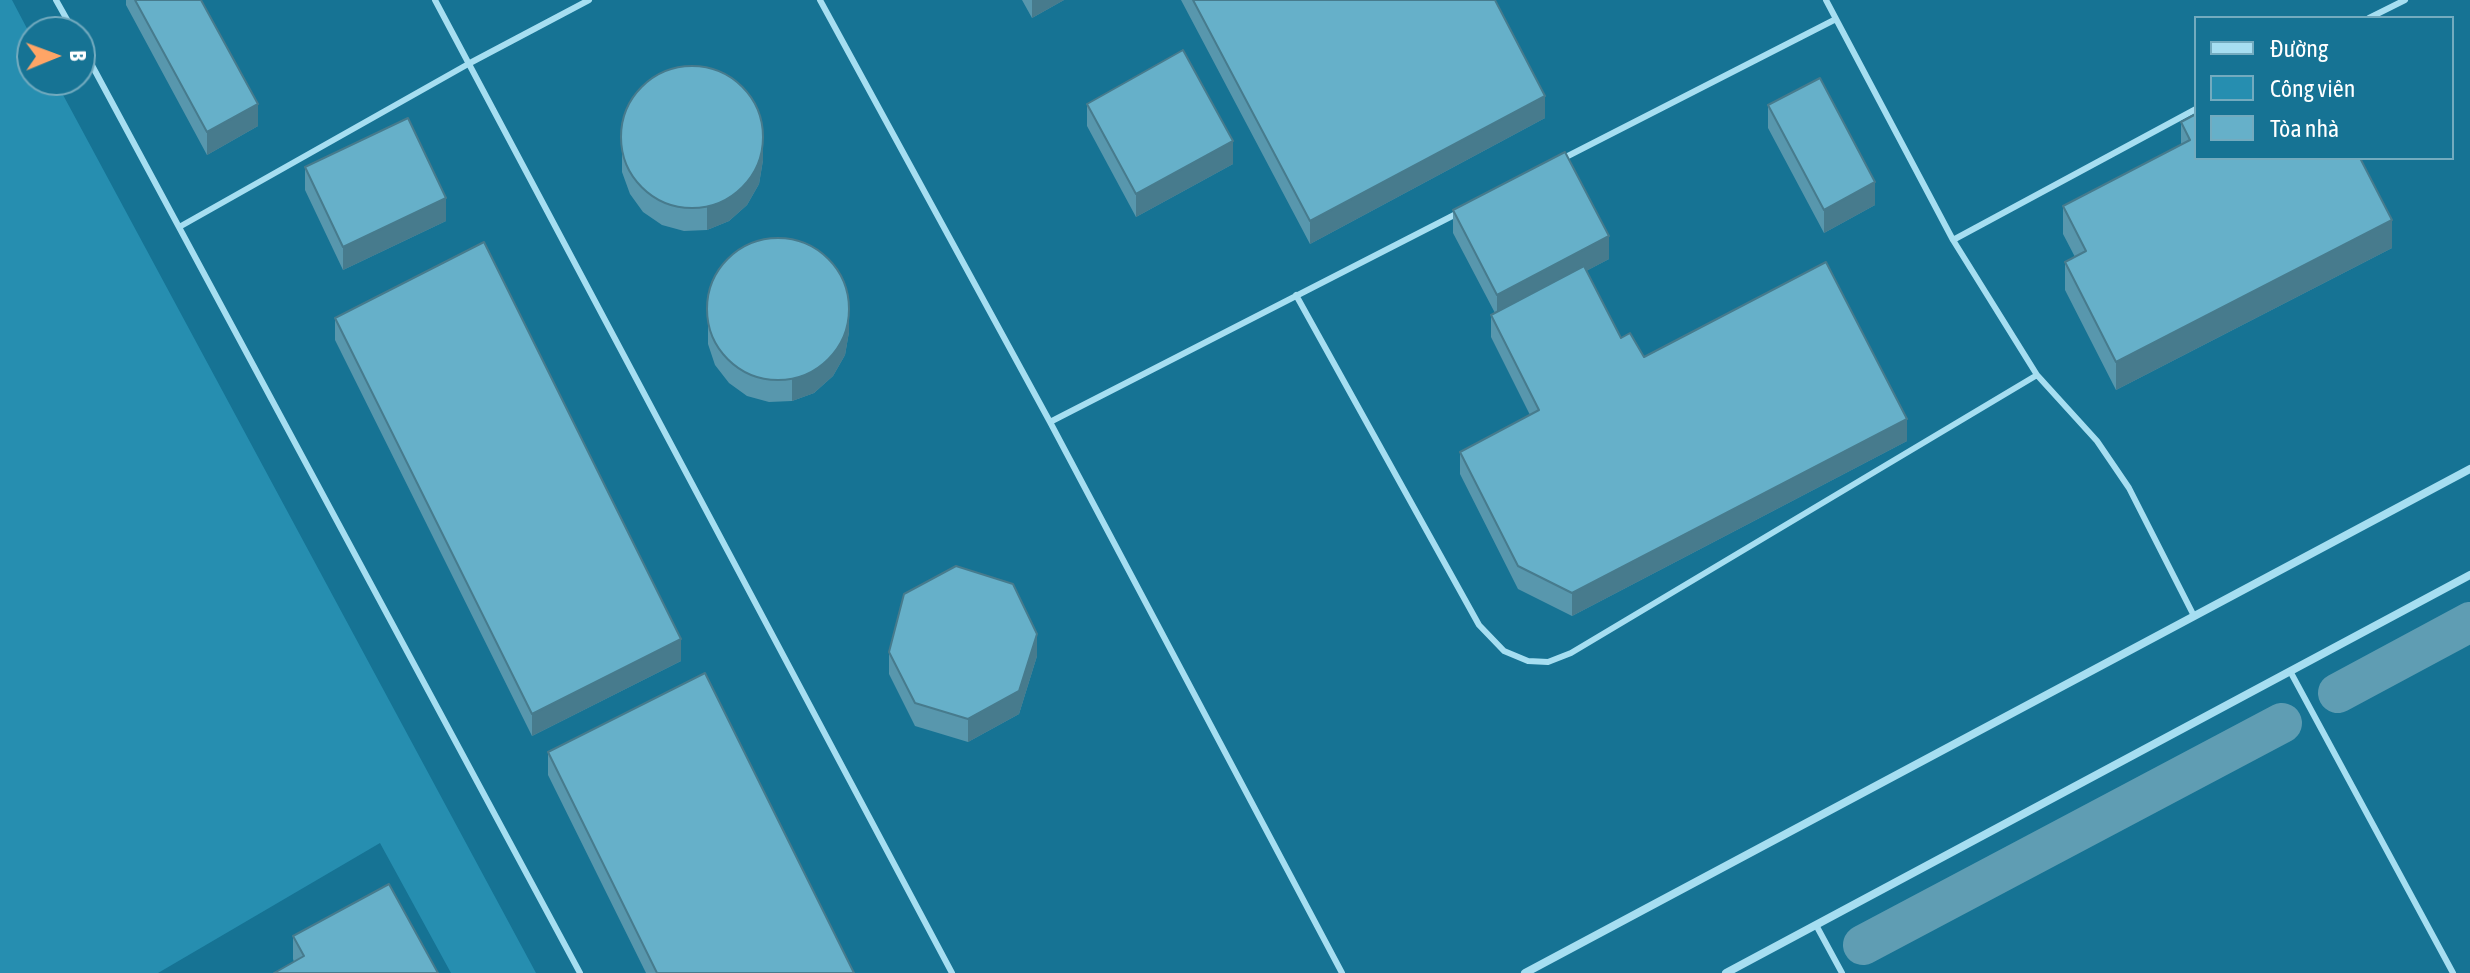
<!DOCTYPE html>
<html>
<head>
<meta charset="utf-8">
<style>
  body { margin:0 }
  #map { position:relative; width:2470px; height:973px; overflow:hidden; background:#167394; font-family:"Asap Condensed",sans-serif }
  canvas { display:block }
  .legend { position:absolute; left:2194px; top:16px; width:260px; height:144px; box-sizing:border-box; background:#167394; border:2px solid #73abbf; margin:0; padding:10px 14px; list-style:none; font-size:24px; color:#fff }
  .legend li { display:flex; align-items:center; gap:16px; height:40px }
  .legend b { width:40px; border:2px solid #73abbf }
  .north { position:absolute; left:16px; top:16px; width:80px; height:80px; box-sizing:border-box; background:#167394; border:2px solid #73abbf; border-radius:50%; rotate:89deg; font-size:22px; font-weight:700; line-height:32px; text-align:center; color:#fff }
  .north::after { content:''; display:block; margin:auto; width:28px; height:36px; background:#ffa566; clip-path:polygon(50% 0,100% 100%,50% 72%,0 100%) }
</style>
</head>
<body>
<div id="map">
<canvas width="2470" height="973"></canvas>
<ul class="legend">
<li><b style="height:10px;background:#a6def1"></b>Đường</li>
<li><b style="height:22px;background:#268eb0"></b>Công viên</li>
<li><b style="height:22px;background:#66b0c9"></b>Tòa nhà</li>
</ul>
<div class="north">B</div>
</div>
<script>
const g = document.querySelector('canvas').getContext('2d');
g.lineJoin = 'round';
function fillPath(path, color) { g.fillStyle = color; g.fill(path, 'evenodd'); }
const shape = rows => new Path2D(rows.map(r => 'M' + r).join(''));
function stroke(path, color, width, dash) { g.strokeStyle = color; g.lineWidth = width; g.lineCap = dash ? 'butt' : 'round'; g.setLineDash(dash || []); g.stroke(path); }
fillPath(shape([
  [0,0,12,0,32,38,32,80,55,80,536,973,451,973,380,843,158,973,0,973]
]), '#268eb0');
stroke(shape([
  [2338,693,2470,622],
  [1863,945,2282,723]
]), '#5f9db3', 40);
stroke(shape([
  [56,0,74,32],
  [435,0,952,973],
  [820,0,1050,422,1342,973],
  [1826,0,1953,240,2037,375,2097,441,2129,488,2194,616],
  [2369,18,2405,0],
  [80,43,580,973],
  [1562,159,1836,19],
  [181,226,470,63,589,0],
  [1953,240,2196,109],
  [1296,295,1479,625,1504,651,1528,661,1548,662,1571,653,2037,375],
  [1050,422,1460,212],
  [2290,671,2453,973],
  [1816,925,1842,973]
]), '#a6def1', 6);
stroke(shape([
  [1525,973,2470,469],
  [1726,973,2470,575]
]), '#a6def1', 8);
fillPath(shape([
  [126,0,201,0,258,126,207,155,126,5],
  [1022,0,1064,0,1032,18],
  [1181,0,1495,0,1545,118,1310,244],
  [1087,104,1233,164,1136,217,1087,126],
  [1768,105,1875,205,1824,233,1768,128],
  [2181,122,2392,248,2116,390,2065,290,2065,262,2075,257,2063,234,2063,206,2181,145],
  [622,127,763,160,759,184,747,205,729,221,707,230,684,231,662,225,643,212,630,194,622,172],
  [305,167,446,221,343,270,305,190],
  [1453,210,1609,259,1586,271,1621,338,1644,357,1907,441,1572,616,1518,589,1460,474,1460,452,1530,415,1491,337,1491,315,1495,313,1453,233],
  [708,299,849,332,845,355,833,376,814,393,792,401,769,402,747,396,729,383,715,365,708,344],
  [335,318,681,661,532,736,335,340],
  [889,652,1037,656,1019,714,968,742,915,726,889,674],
  [548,752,854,973,646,973,548,775],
  [293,936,438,973,294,962,293,959]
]), '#5897ad');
fillPath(shape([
  [1032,0,1064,0,1032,18],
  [1545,96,1545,118,1310,244,1310,221],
  [258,104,258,126,207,155,207,132],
  [763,137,763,160,759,184,747,205,729,221,707,230,707,207],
  [1233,141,1233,164,1136,217,1136,194],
  [1875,182,1875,205,1824,233,1824,210],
  [446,198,446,221,343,270,343,247],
  [2392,220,2392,248,2116,390,2116,362],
  [1609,236,1609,259,1497,318,1497,295],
  [849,309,849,332,845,355,833,376,814,393,792,401,792,379],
  [1907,419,1907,441,1572,616,1572,593],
  [1037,634,1037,656,1019,714,968,742,968,719],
  [681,639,681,661,532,736,532,714]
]), '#477b8d');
const building = shape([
  [135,0,201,0,258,104,207,132,135,0],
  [1193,0,1495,0,1545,96,1310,221,1193,0],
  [1183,50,1233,141,1136,194,1087,104,1183,50],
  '621 137a71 71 0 1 1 142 0a71 71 0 1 1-142 0Z',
  [1820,78,1875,182,1824,210,1768,105,1820,78],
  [2196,114,2196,158,2360,158,2392,220,2116,362,2065,262,2086,251,2063,206,2190,140,2181,122,2196,114],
  [408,118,446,198,343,247,305,167,408,118],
  [1565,152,1609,236,1497,295,1453,210,1565,152],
  '707 309a71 71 0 1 1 142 0a71 71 0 1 1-142 0Z',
  [484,242,681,639,532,714,335,318,484,242],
  [1826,262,1907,419,1572,593,1518,566,1460,452,1539,410,1491,315,1584,266,1621,338,1630,333,1644,357,1826,262],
  [956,566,1013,584,1037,634,1019,691,968,719,915,703,889,652,904,594,956,566],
  [705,673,854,973,657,973,548,752,705,673],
  [389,884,438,973,274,973,304,956,293,936,389,884]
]);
fillPath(building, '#66b0c9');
stroke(building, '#477b8d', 2);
</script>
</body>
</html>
